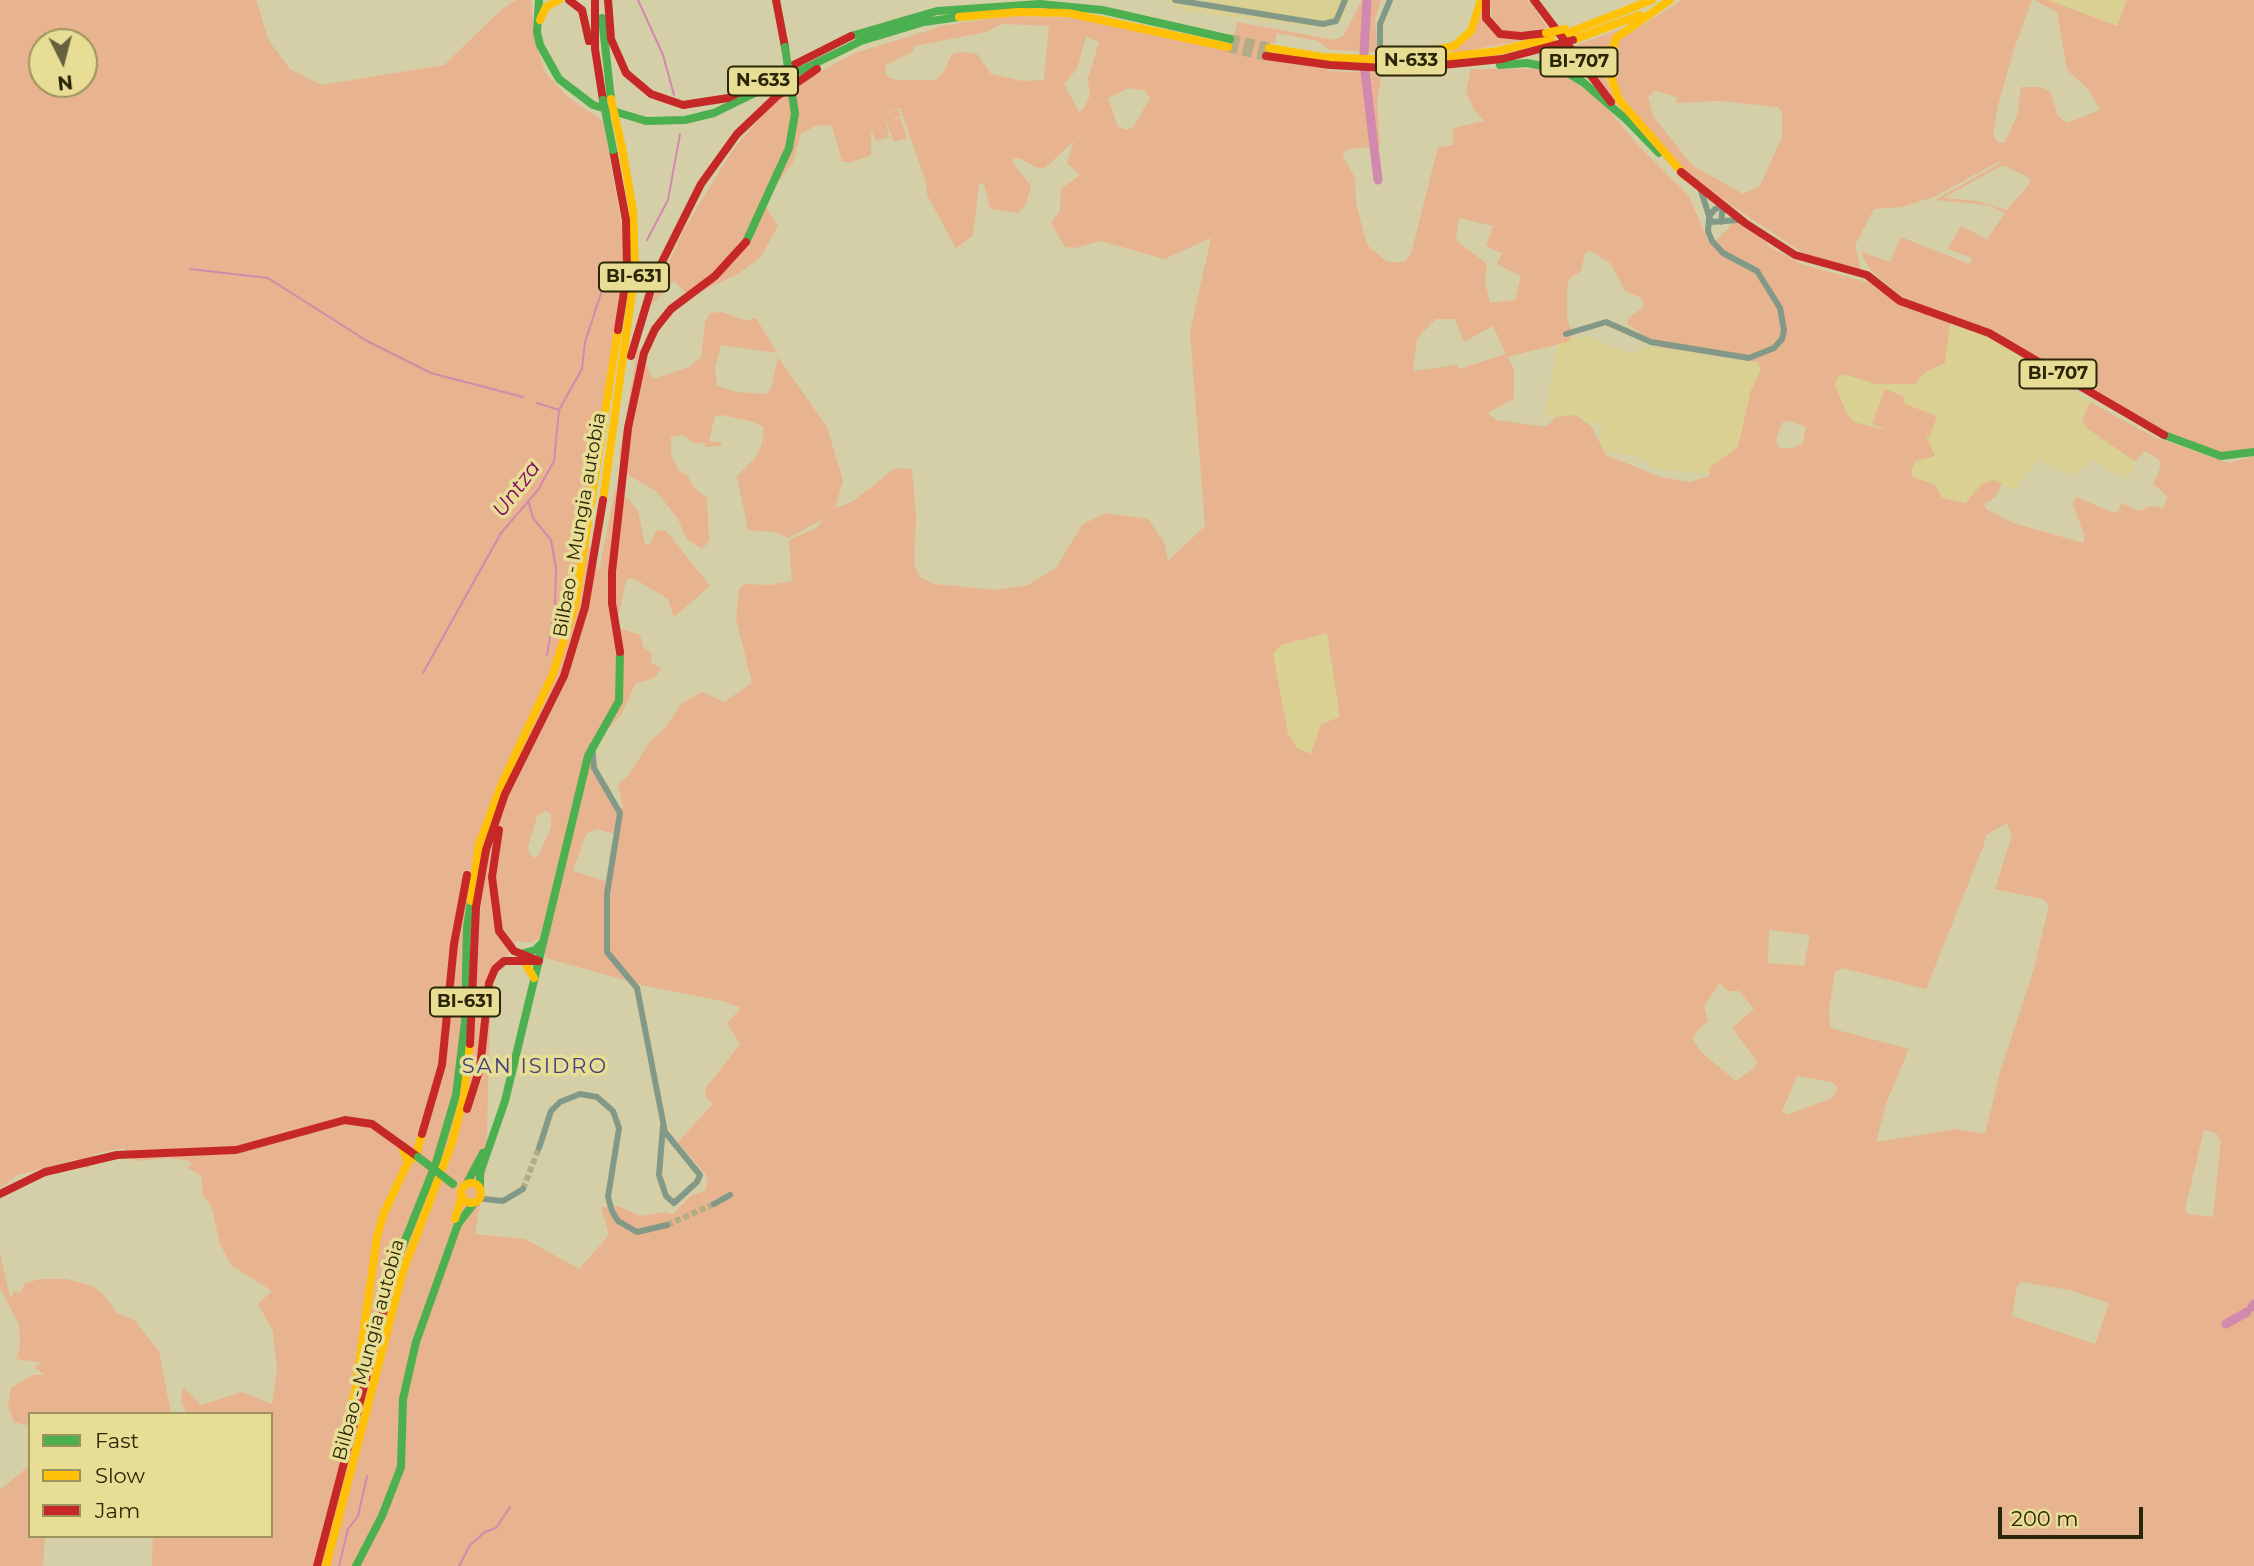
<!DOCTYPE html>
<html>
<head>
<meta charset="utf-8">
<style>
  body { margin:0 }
  #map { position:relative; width:2254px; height:1566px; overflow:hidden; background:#d5cfa7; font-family:Montserrat,sans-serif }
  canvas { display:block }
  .legend { position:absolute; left:28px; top:1412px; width:245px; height:126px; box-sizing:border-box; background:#e8dd94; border:2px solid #9c945c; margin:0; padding:9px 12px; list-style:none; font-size:21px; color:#2a2607 }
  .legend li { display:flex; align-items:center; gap:14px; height:35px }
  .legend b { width:35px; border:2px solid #9c945c }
  .north { position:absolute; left:28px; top:28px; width:70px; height:70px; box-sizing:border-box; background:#e8dd94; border:2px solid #9c945c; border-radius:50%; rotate:174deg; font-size:19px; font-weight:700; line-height:28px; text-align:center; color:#2a2607 }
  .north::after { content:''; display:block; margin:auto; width:24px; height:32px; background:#66613f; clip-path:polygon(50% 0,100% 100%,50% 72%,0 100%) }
  .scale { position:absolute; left:1998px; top:1507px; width:145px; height:32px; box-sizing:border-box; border:4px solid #2a2607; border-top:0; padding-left:9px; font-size:21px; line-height:24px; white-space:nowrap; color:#2a2607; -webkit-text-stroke:5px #e8dd94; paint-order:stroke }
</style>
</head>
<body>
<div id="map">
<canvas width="2254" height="1566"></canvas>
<ul class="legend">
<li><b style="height:9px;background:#4caf50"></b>Fast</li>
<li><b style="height:9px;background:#ffc107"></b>Slow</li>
<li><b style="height:9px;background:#c62828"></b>Jam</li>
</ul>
<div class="north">N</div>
<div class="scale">200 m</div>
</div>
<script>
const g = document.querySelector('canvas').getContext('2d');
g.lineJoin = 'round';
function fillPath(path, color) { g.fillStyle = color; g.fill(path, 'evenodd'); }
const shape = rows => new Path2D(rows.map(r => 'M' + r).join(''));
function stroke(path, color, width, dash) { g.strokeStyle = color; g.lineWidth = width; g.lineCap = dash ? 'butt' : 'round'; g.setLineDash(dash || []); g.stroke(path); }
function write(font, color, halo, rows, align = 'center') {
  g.font = font + ' Montserrat,sans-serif'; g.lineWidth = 7; g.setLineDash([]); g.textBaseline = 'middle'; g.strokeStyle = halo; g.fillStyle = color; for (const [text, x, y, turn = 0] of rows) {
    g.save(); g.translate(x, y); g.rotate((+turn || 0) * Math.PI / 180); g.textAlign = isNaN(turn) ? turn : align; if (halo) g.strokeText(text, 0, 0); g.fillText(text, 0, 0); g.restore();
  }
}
fillPath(shape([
  [1165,0,1350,0,1342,21,1323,28,1183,11],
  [2048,0,2127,0,2117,26],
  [1950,322,1987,334,2090,402,2082,417,2088,429,2135,461,2129,477,2111,472,2093,459,2074,476,2038,459,2016,488,2010,489,1995,480,1961,504,1942,498,1935,485,1913,477,1914,461,1934,456,1920,433,1883,431,1872,425,1854,422,1846,412,1835,385,1837,378,1843,374,1876,384,1915,384,1925,372,1945,363],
  [1585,336,1632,354,1649,346,1723,358,1750,361,1758,358,1762,367,1739,448,1704,474,1654,468,1640,457,1599,449,1602,425,1545,414,1559,341],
  [1326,633,1340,717,1321,724,1311,754,1297,748,1288,734,1273,654,1281,645]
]), '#dad092');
fillPath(shape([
  [0,0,256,0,269,41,290,69,321,85,444,65,501,10,516,0,531,0,535,40,545,72,568,97,603,121,622,227,622,284,584,534,599,571,615,490,629,500,638,511,645,544,650,544,657,530,666,531,710,586,674,617,668,599,635,579,629,578,626,581,616,627,640,635,643,647,652,654,651,662,661,669,654,678,635,684,622,713,599,741,592,758,618,806,623,809,618,784,629,775,650,741,664,729,682,703,702,692,724,702,752,683,736,619,739,589,745,584,770,585,792,581,789,540,815,529,825,518,788,538,774,532,748,530,737,476,757,456,762,443,764,428,755,422,722,415,715,416,709,441,720,442,722,446,705,447,705,442,695,444,682,435,671,437,671,454,678,470,688,476,693,487,707,498,709,541,702,549,686,538,678,519,657,492,630,476,623,466,619,457,638,348,653,379,689,367,701,357,705,322,710,313,722,312,747,321,756,318,777,353,721,345,715,367,717,386,736,392,766,394,771,389,778,357,827,427,843,481,835,508,852,502,895,468,912,469,916,515,914,564,920,577,934,584,996,590,1028,585,1056,568,1082,525,1105,513,1148,519,1164,542,1168,561,1205,526,1190,332,1211,238,1164,259,1101,241,1075,248,1065,247,1051,223,1060,211,1061,189,1080,175,1067,163,1074,141,1045,168,1035,167,1020,158,1013,159,1014,164,1031,186,1026,204,1018,213,990,209,984,184,979,183,973,236,956,248,927,195,926,182,900,108,887,113,899,110,901,116,888,121,900,118,907,138,894,142,884,116,889,137,876,141,871,130,871,155,850,163,842,161,832,126,817,125,801,134,793,162,777,183,765,206,778,226,760,258,738,274,697,293,685,292,674,281,649,307,683,231,732,151,768,108,814,75,855,53,946,25,1008,16,1082,18,1231,51,1237,22,1335,40,1344,35,1362,0,1381,0,1375,19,1378,52,1330,50,1318,41,1277,33,1275,43,1269,42,1266,59,1326,68,1328,71,1410,74,1415,77,1381,77,1377,100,1380,146,1349,149,1342,154,1355,178,1356,203,1367,245,1387,262,1404,262,1411,254,1438,147,1453,145,1453,128,1484,121,1474,110,1466,91,1471,69,1543,69,1564,75,1602,102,1636,143,1689,196,1709,243,1715,242,1734,222,1767,241,1768,246,1804,265,1870,283,1877,289,1950,322,1945,363,1925,372,1915,384,1876,384,1843,374,1837,378,1835,385,1846,412,1854,422,1890,431,1872,424,1885,389,1903,396,1905,404,1937,416,1930,437,1926,436,1935,456,1915,461,1911,473,1913,477,1935,485,1942,498,1965,503,1982,484,1995,480,2002,484,1995,497,1984,504,1986,509,2013,523,2084,543,2084,535,2073,504,2076,497,2114,513,2119,511,2121,503,2139,511,2151,506,2164,508,2167,496,2153,484,2161,466,2159,460,2145,451,2135,461,2088,429,2082,421,2090,402,2154,437,2229,463,2254,456,2254,1566,152,1566,153,1536,271,1536,271,1414,187,1414,181,1402,183,1387,201,1405,242,1392,272,1404,277,1369,273,1331,258,1304,272,1291,231,1265,220,1244,211,1205,203,1196,201,1176,188,1168,192,1164,189,1161,169,1158,135,1161,124,1148,95,1154,88,1170,77,1159,18,1175,0,1188],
  [1002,24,1049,26,1044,80,1022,81,991,74,977,54,960,52,952,54,943,73,936,80,897,80,890,78,885,73,886,65,912,52,915,46,986,32],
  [1086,36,1099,42,1088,79,1090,95,1084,109,1079,112,1064,84,1077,69],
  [42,42,84,42,84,84,42,84],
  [1129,88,1145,91,1150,98,1134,126,1127,130,1118,127,1108,98],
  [1459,218,1493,226,1486,246,1502,253,1497,264,1521,276,1515,300,1490,303,1485,282,1487,264,1456,240],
  [1589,250,1610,263,1626,292,1640,297,1644,306,1628,319,1628,324,1659,347,1758,362,1761,370,1751,390,1738,447,1709,468,1709,476,1690,482,1661,477,1606,455,1591,426,1575,415,1556,417,1546,427,1496,420,1488,413,1514,399,1514,369,1507,357,1567,342,1575,332,1570,328,1567,316,1567,287,1570,278,1581,271,1585,254],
  [1436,319,1455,319,1464,342,1493,326,1506,354,1459,369,1457,365,1413,371,1417,338],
  [1791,421,1806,427,1803,443,1793,448,1779,448,1776,440,1780,427,1783,422],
  [1327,633,1340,717,1321,724,1311,754,1297,748,1288,734,1273,654,1281,645],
  [545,811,551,814,551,827,540,853,535,858,529,853,528,848,537,816],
  [2007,823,2012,835,1995,889,2043,899,2049,905,2034,969,2000,1072,1985,1134,1956,1129,1876,1142,1887,1101,1909,1049,1830,1028,1829,1009,1835,972,1843,968,1926,989,1984,845,1986,835],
  [597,829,615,834,612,883,573,871,586,834],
  [1769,930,1810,935,1804,966,1768,963],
  [541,938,546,958,650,987,722,1001,741,1008,727,1023,740,1044,705,1089,706,1098,713,1104,678,1142,706,1175,708,1181,705,1191,691,1195,673,1214,665,1212,640,1216,618,1206,601,1207,609,1235,579,1269,525,1239,475,1234,486,1170,491,980,517,941,528,943],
  [1720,983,1728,991,1739,991,1754,1009,1732,1028,1757,1061,1754,1068,1736,1081,1701,1052,1693,1040,1696,1032,1708,1021,1704,1006],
  [1797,1076,1832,1082,1837,1087,1836,1092,1832,1098,1787,1115,1782,1111],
  [2204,1130,2216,1133,2221,1141,2213,1217,2188,1214,2185,1209],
  [2021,1282,2069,1290,2109,1303,2095,1344,2012,1316,2017,1286],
  [1483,0,1488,28,1540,37,1449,54,1465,41],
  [1490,0,1528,0,1548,28,1507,33,1493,24],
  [1682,0,2032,0,2014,49,1998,106,1993,135,1999,143,2005,142,2017,116,2021,87,2040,87,2051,92,2057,115,2067,123,2100,110,2088,89,2067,70,2057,12,2034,0,2048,0,2117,26,2127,0,2254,0,2254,449,2222,454,2168,434,1988,329,1908,302,1871,271,1860,251,1890,262,1901,237,1969,264,1973,258,1948,249,1961,226,1987,239,2005,213,1988,205,1935,200,2001,163,1998,162,1934,197,1901,207,1874,209,1855,245,1861,270,1823,262,1803,253,1719,197,1688,173,1632,111,1611,78,1612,54,1617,41],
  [1655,91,1677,97,1676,103,1720,101,1778,107,1782,112,1782,137,1760,186,1743,194,1692,165,1653,116,1648,96],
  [2003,165,2030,178,2030,183,2007,210,1977,201,1943,198],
  [1620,29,1614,35,1604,63,1605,78,1623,110,1573,46],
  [0,1252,10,1298,15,1291,20,1293,25,1283,41,1279,67,1279,92,1286,103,1294,117,1313,134,1320,159,1351,171,1414,30,1414,30,1426,14,1422,8,1406,11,1388,32,1375,45,1375,34,1367,43,1363,16,1359,20,1347,19,1324,0,1288],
  [30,1465,30,1536,45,1536,43,1566,0,1566,0,1490]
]), '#e8b38f');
stroke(shape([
  [638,0,663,55,674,95],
  [647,240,668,200,680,134],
  [190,269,268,278,367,341,431,373,523,397],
  [537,403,559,410],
  [529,503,533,518,551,540,556,568,555,608,547,655],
  [423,673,501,533,538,490,554,461,559,410,582,369,585,342,609,269],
  [339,1566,348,1529,358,1516,367,1476],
  [459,1566,470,1545,485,1532,496,1528,510,1507]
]), '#d18aad', 2);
stroke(shape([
  [1364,53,1367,0],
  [1365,71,1378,180],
  [2252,1307,2254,1304],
  [2226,1324,2247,1312]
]), '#d18aad', 9);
stroke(shape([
  [1380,45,1381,77],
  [523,1189,539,1148],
  [667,1225,714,1204]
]), '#b3ad87', 6, [6, 3]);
stroke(shape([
  [1230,39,1269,48],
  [1228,47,1266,56]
]), '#b3ad87', 10, [10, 5]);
stroke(shape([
  [1175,0,1323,24,1336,21,1345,0],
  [1380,45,1380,24,1390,0],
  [1701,191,1711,222,1739,220],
  [1710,215,1715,209,1723,206,1721,222],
  [1566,334,1606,322,1651,342,1749,358,1774,348,1782,339,1784,330,1780,308,1757,271,1723,253,1712,241,1708,231,1709,219],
  [592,746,594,768,620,813,607,894,607,952,637,988,665,1132,700,1175,697,1182,674,1203,666,1196,659,1175,663,1126],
  [539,1148,551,1111,560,1102,580,1094,597,1097,613,1111,619,1128,608,1197,612,1211,618,1221,637,1232,667,1225],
  [484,1199,503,1201,523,1189],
  [714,1204,730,1195]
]), '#839988', 6);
stroke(shape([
  [539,0,537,32,540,45,559,79,593,105,646,121,685,120,714,113,861,41,924,22,959,17],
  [602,18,611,99],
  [851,36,937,11,1040,4,1102,10,1230,39],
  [1500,65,1527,63,1563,70,1584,83,1628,121],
  [1623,116,1659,153],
  [746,242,789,148,795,114],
  [2164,435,2221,456,2254,452],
  [524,953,535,950,543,942],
  [467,1183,483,1153],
  [480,1187,480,1173,505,1101,588,756,619,701,620,652],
  [390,1287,398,1258,436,1163,456,1095,465,1022,467,927,471,901],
  [356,1566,382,1516,401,1467,403,1399,416,1342,458,1224,475,1202]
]), '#4caf50', 8);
stroke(shape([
  [1670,0,1616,38,1607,66,1619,100,1686,177],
  [959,17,1018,12,1068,13,1228,47],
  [540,20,546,7,559,0],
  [1568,33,1652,0],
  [1573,40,1640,15],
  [1269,48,1322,57,1412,61,1498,51,1551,38],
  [1394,54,1421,53,1454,46,1471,31,1481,0],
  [603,500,635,272,633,210,622,148],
  [471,901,479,844,503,781,553,674,575,605,618,330],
  [524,961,534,978],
  [402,1146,408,1162,416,1155,422,1134],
  '461 1193a10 10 0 1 1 20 0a10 10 0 1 1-20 0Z',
  [455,1219,462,1196],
  [341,1454,355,1392,377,1237,384,1213,408,1162],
  [326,1566,403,1271,452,1143,464,1096,470,1044]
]), '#ffc107', 8);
stroke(shape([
  [569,0,582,10,589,41],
  [595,0,595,49,603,100],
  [608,0,611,39,626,73,651,94,683,105,728,98,851,36],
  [776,0,785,47],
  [1534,0,1611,102],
  [1486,2,1486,18,1500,34,1521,36,1546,33],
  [1266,56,1330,65,1403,69,1502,59,1555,45],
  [613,150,626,220,627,273,618,330],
  [1681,172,1745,223,1795,255,1867,275,1900,301,1989,333,2164,435],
  [631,356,655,276,701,184,737,134,776,97,817,69],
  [620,652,612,603,612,572,628,428,644,353,655,329,671,309,715,276,746,242],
  [499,830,492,877,499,931,514,951,539,961],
  [470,1044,476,907,486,850,505,794,564,676,585,607,603,500],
  [467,1109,480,1068,489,983,495,969,504,961,538,961],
  [422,1134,442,1065,454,944,467,875],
  [0,1194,45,1172,117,1155,236,1150,345,1120,372,1124,418,1157],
  [317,1566,390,1287]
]), '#c62828', 8);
stroke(shape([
  [785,47,795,114],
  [603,100,613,150],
  [418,1157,453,1184]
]), '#4caf50', 8);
stroke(shape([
  [1546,33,1565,29],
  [611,99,622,148]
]), '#ffc107', 8);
stroke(shape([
  [1555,45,1573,40]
]), '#c62828', 8);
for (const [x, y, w] of [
  [1411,61,70],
  [1579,62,77],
  [763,81,70],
  [634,277,70],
  [2058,374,77],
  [465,1002,70]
]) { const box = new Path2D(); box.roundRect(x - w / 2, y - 14.5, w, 29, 5); g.fillStyle = '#e8dd94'; g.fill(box); stroke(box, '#2a2607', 2); }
write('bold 18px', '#2a2607', null, [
  ["N-633",1411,61],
  ["BI-707",1579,62],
  ["N-633",763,81],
  ["BI-631",634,277],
  ["BI-707",2058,374],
  ["BI-631",465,1002]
]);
write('19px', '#2a2607', '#e8dd94', [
  ["Bilbao - Mungia autobia",580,525,-80],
  ["Bilbao - Mungia autobia",369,1350,-75]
]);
write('italic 21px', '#850269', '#e8dd94', [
  ["Untza",517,489,-53]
]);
g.letterSpacing = '2px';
write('21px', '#41417e', '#e8dd94', [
  ["SAN ISIDRO",535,1067]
]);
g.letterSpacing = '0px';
</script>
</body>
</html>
